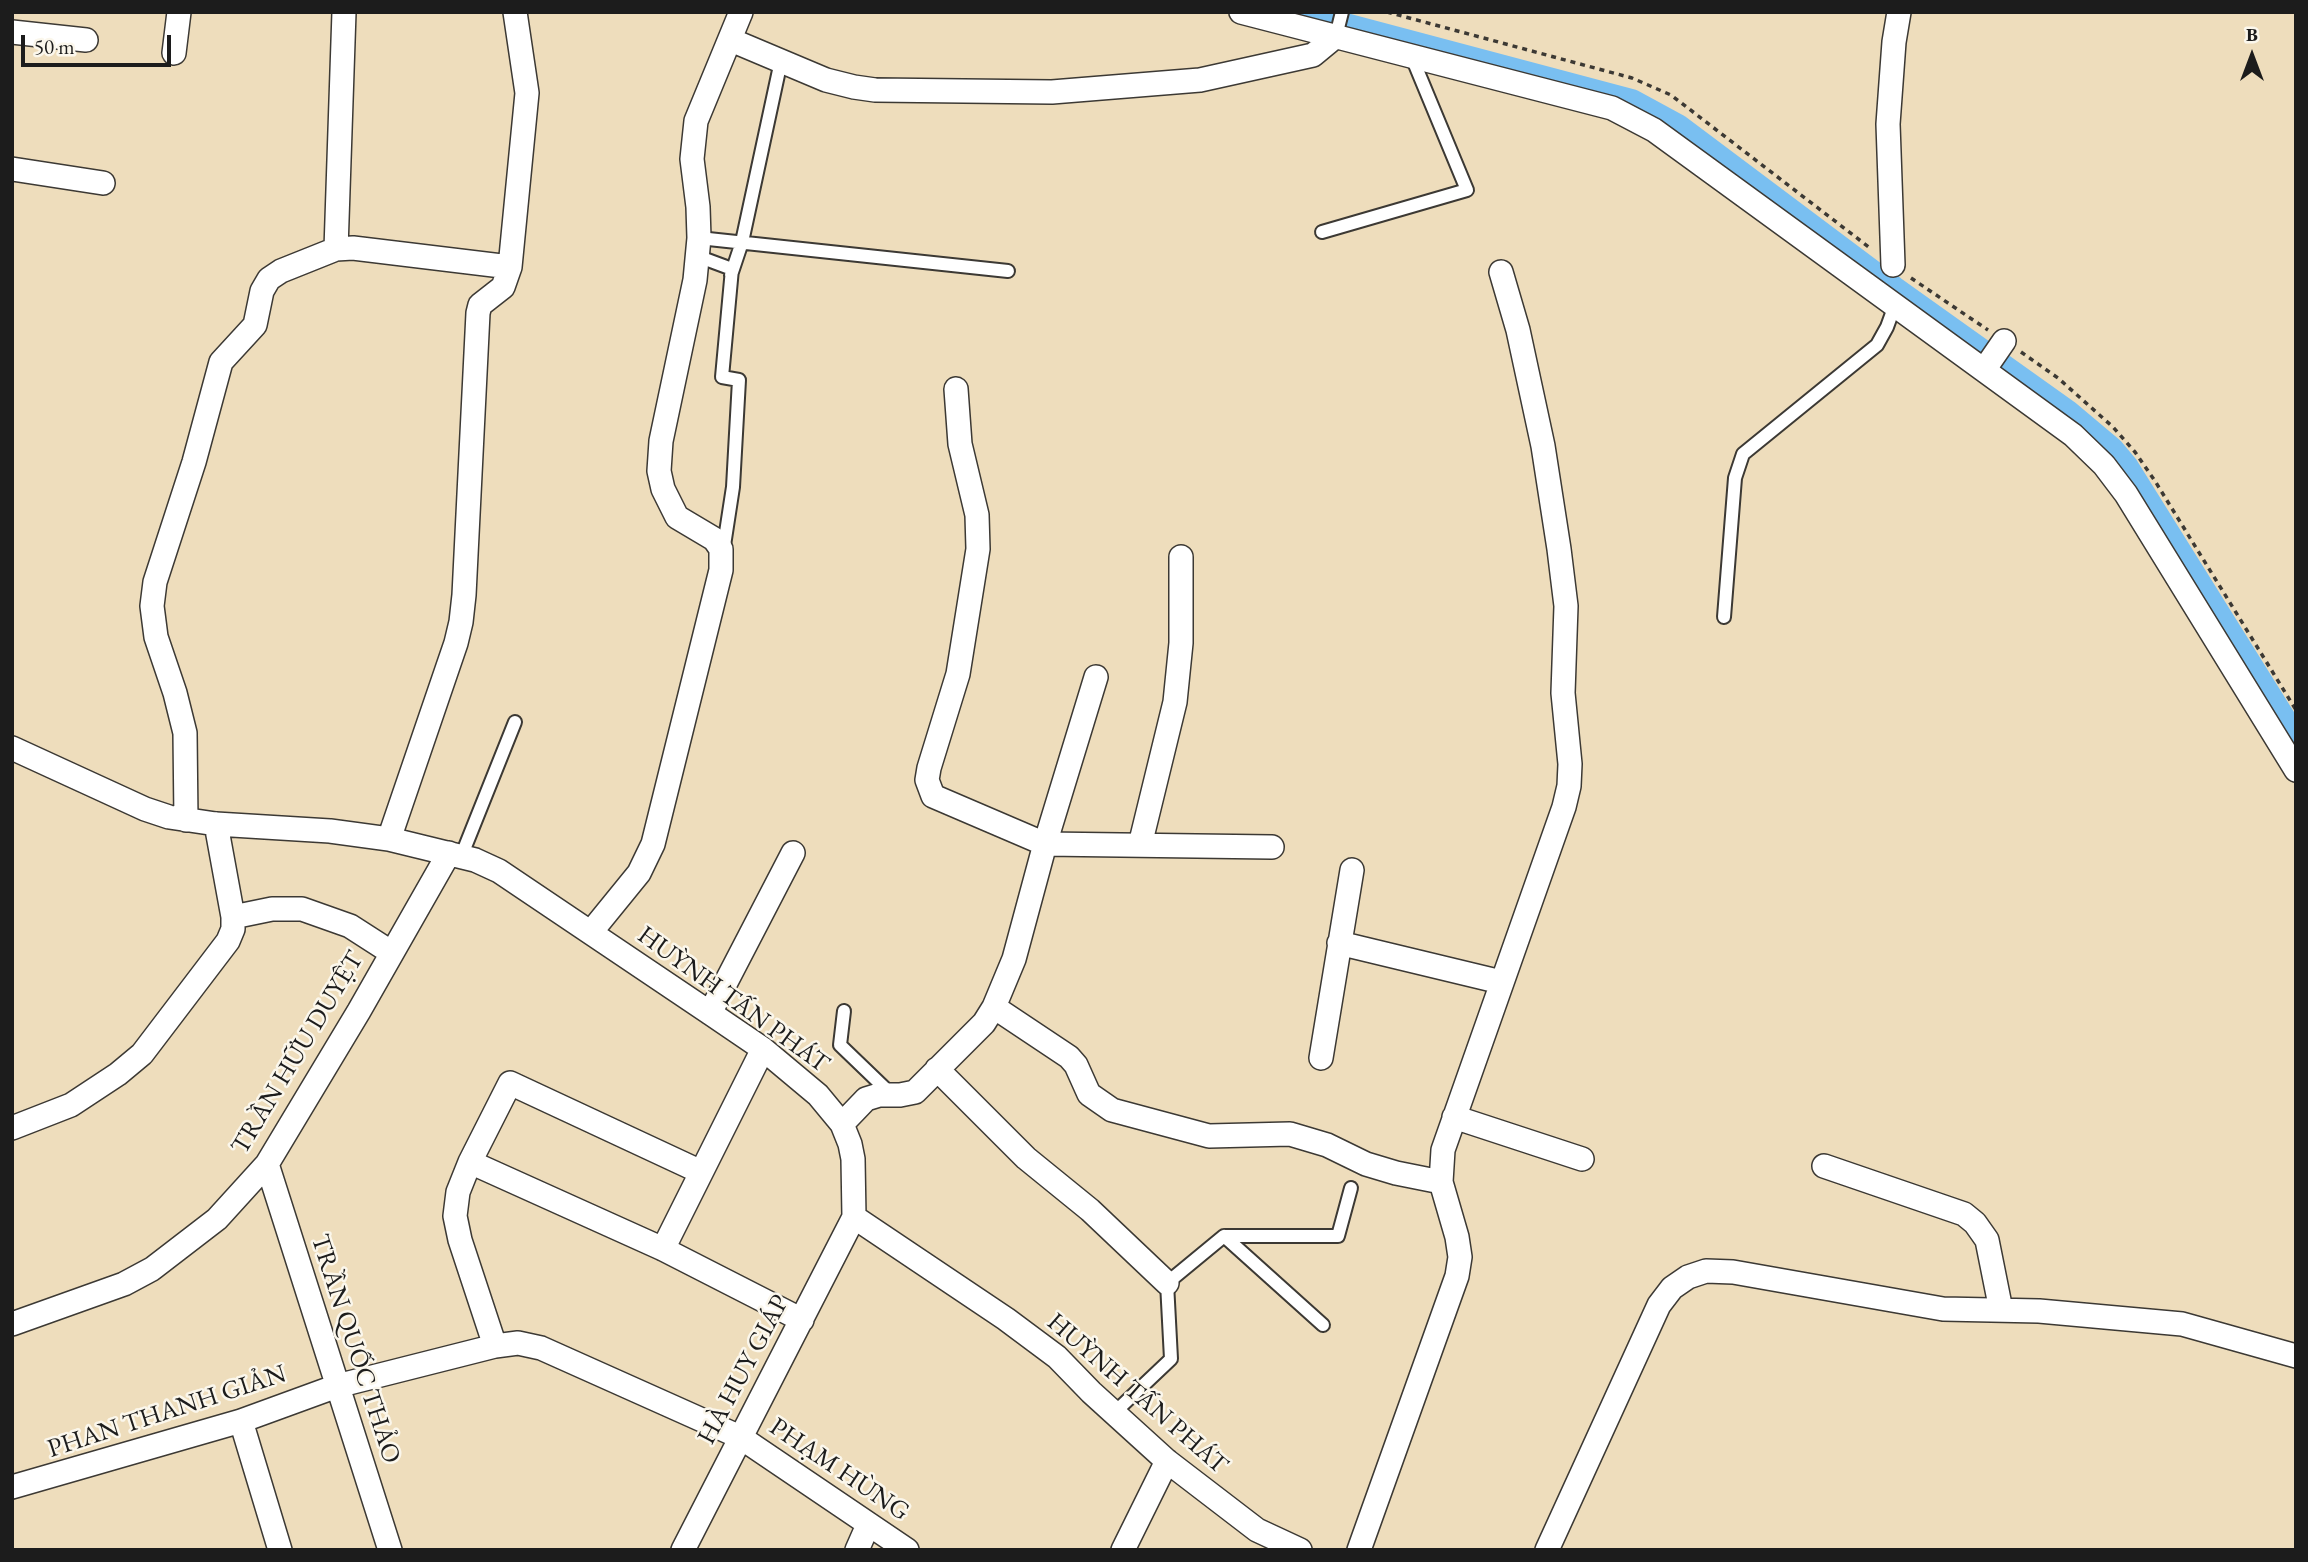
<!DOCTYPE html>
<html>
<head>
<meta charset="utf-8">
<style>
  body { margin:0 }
  #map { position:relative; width:2308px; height:1562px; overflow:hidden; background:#eeddbc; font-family:"EB Garamond",serif }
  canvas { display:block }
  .frame { position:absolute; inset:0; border:14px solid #1c1c1c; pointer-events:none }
  .north { position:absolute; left:2217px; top:21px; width:70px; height:70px; -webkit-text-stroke:5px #fbf7ec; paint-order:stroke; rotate:0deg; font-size:19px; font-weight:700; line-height:28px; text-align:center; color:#1c1c1c }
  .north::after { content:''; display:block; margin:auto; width:24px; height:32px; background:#1c1c1c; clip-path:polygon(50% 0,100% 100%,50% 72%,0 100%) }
  .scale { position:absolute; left:21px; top:35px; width:150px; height:32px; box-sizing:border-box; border:4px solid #1c1c1c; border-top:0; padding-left:9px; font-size:21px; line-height:24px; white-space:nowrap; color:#1c1c1c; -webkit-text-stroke:5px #fbf7ec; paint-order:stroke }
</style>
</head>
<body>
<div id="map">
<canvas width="2308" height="1562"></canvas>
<div class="frame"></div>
<div class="north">B</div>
<div class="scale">50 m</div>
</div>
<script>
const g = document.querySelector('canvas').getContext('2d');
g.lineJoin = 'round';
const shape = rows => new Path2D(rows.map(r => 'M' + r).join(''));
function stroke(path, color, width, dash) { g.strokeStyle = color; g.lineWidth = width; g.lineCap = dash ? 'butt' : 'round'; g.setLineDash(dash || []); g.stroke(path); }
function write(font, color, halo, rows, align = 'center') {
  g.font = font + ' "EB Garamond",serif'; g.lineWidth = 5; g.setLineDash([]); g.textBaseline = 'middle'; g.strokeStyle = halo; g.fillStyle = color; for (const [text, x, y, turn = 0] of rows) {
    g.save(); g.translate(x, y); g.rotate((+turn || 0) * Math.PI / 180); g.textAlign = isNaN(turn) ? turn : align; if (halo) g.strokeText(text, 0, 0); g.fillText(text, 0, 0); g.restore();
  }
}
stroke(shape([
  [1302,12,1633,100,1679,125,1895,287,2069,411,2113,448,2128,466,2296,735]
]), '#79bff1', 21);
const lane = shape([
  [1336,36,1342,12],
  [1322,232,1467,190,1411,55],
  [699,238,1008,271],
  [697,256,732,269,722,377,739,380,733,487,723,552],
  [731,275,742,242,781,61],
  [1724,617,1735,478,1743,454,1877,345,1887,327,1895,305],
  [461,857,515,722],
  [844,1011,840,1045,892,1095],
  [1224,1236,1338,1236,1351,1188],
  [1114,1413,1171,1359,1167,1283,1224,1236,1323,1325]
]);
const street = shape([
  [1241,12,1612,108,1654,130,2073,435,2104,465,2126,494,2296,770],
  [12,32,86,40],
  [731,40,826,80,854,87,875,90,1052,92,1200,80,1313,55,1336,36],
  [174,53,179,12],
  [12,169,103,183],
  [336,249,353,248,510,267],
  [1893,265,1888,124,1894,42,1899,12],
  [1984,370,2004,341],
  [956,389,960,444,977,515,978,549,958,674,929,768,927,780,933,796,1045,844,1272,847],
  [12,748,145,809,169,817,216,824,330,831,389,839,475,860,499,871,710,1013,763,1049,818,1095,842,1124,850,1144,853,1159,854,1217,683,1550],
  [186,820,185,733,175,693,156,637,152,606,155,582,194,462,221,362,255,325,262,291,269,279,281,271,336,249,344,12],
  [389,839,456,643,461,622,464,595,478,313,480,305,503,287,510,267,527,93,515,12],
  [1140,845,1175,702,1181,643,1181,557],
  [233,917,272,909,302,909,350,926,392,953],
  [591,932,639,873,653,844,721,570,721,549,714,539,677,517,663,489,659,471,661,441,695,280,699,238,698,207,692,159,696,121,741,12],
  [1339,943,1501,982],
  [994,1007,1069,1057,1076,1065,1089,1094,1112,1110,1209,1136,1290,1134,1327,1145,1366,1164,1396,1173,1441,1182],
  [710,1013,793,853],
  [1321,1058,1352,870],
  [937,1069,1026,1158,1090,1210,1167,1283],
  [1454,1117,1582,1159],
  [842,1124,866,1099,879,1095,900,1095,915,1092,984,1023,994,1007,1014,959,1045,844,1096,677],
  [12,1128,71,1105,118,1074,142,1054,228,941,233,929,233,917,216,824],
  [470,1162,663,1249,802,1320],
  [267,1164,390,1550],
  [1824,1166,1964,1214,1975,1223,1987,1240,2001,1310],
  [854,1217,1006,1319,1057,1357,1091,1392,1167,1461,1257,1530,1300,1550],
  [663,1249,763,1049],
  [12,1324,124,1284,152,1269,217,1219,267,1164,359,1011,449,853],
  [495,1346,460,1240,455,1216,458,1192,470,1162,510,1083,701,1172],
  [241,1421,280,1550],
  [12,1487,241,1421,337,1386,495,1346,518,1343,541,1348,740,1437,907,1550],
  [857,1550,868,1525],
  [1123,1550,1167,1461],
  [1359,1550,1457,1276,1460,1257,1457,1237,1441,1182,1443,1150,1564,807,1569,786,1570,764,1563,693,1566,606,1559,549,1543,446,1518,330,1501,272],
  [1547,1550,1659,1305,1672,1288,1688,1277,1706,1271,1733,1272,1943,1309,2039,1311,2182,1324,2296,1356]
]);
stroke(lane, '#3c3934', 16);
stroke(street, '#3c3934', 26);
stroke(shape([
  [1387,12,1632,78,1671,95,1870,248],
  [1911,278,1988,330],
  [2021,352,2058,378,2113,427,2135,452,2155,481,2296,710]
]), '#3c3934', 3.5, [5, 5]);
stroke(lane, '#fff', 12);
stroke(street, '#fff', 23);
write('26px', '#1c1c1c', '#fbf7ec', [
  ["HUỲNH TẤN PHÁT",733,1000,36],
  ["TRẦN HỮU DUYỆT",298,1053,-59],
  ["TRẦN QUỐC THẢO",355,1349,72],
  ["HÀ HUY GIÁP",744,1370,-62],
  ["HUỲNH TẤN PHÁT",1137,1394,41],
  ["PHAN THANH GIẢN",167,1412,-18],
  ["PHẠM HÙNG",839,1470,34]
]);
</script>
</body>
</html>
